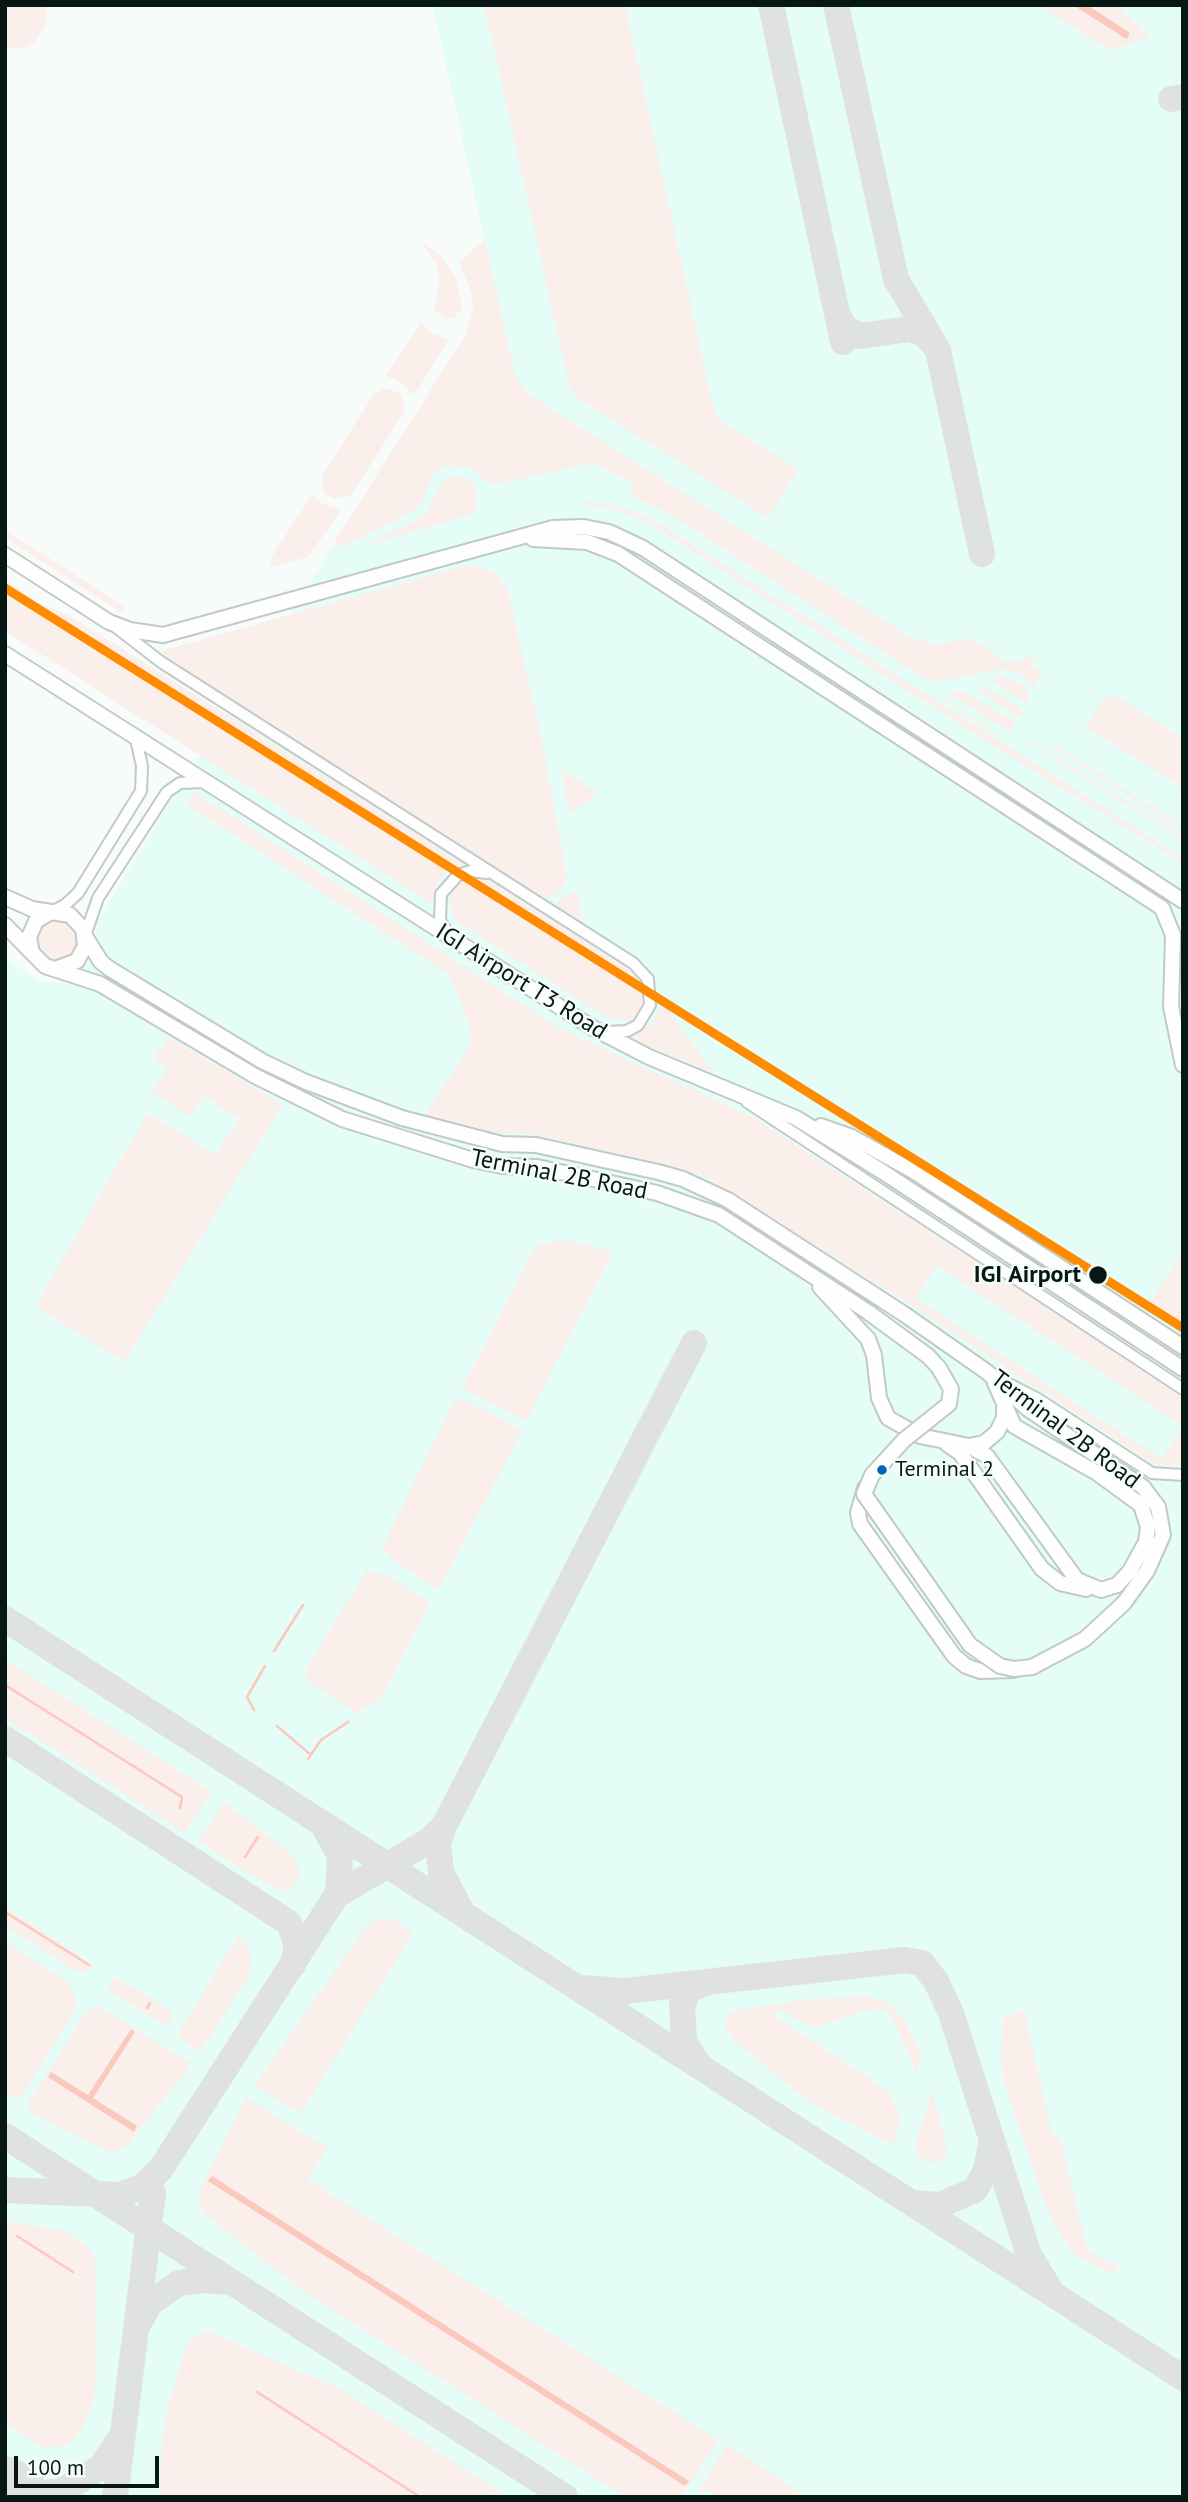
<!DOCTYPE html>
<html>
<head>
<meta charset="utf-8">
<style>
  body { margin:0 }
  #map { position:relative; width:1188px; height:2502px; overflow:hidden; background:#f7fbfa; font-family:"PT Sans",sans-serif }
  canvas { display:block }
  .frame { position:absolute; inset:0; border:7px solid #071714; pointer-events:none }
  .scale { position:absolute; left:14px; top:2456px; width:145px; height:32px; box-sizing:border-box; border:4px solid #071714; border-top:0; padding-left:9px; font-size:21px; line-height:24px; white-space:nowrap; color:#071714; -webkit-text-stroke:5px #f5fdfb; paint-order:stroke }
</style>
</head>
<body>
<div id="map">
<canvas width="1188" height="2502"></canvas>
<div class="frame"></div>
<div class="scale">100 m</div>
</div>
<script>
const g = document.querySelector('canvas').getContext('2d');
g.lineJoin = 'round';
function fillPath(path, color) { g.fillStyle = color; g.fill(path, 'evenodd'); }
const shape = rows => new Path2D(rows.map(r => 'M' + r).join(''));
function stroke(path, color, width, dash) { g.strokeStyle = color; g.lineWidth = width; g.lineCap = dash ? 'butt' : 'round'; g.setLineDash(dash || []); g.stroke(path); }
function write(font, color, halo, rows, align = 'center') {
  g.font = font + ' "PT Sans",sans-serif'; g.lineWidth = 5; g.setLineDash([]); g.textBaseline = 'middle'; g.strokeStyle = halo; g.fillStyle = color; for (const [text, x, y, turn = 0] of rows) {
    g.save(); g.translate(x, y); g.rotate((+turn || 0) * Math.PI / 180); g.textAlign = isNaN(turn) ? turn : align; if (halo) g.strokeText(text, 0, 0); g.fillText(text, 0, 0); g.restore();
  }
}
fillPath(shape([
  [433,5,1183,5,1183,2497,5,2497,5,959,41,981,70,984,96,944,97,922,171,800,496,292]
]), '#e4fdf7');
fillPath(shape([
  [5,5,46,5,47,21,34,42,23,48,5,49],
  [484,5,625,5,714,411,720,420,798,470,768,518,583,402,570,389],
  [1038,5,1073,5,1126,39,1130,33,1087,5,1118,5,1151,38,1109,50],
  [485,239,515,376,530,395,913,639,938,645,966,638,984,645,999,659,1016,661,1032,657,1035,659,1030,665,1040,668,1038,672,1042,675,1034,687,1021,674,1002,669,938,682,923,678,675,517,631,495,634,485,594,463,493,485,469,468,447,465,434,473,421,504,410,513,343,547,334,543,466,334,473,307,472,294,459,262],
  [426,244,445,260,457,279,462,308,453,319,444,318,434,309,440,278,436,262,424,247],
  [421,322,431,333,450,339,414,395,401,382,386,376],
  [385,388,401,394,405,407,403,414,351,495,333,499,323,492,323,474,374,394],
  [461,476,471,481,477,491,477,506,470,515,372,544,372,541,425,516,441,483,451,477],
  [313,494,320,503,338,509,339,513,308,557,273,567,270,563,272,556],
  [581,501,619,506,652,519,1183,858,1183,863,995,747,649,523,617,510,581,504],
  [5,530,126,607,122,613,5,538],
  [467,565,493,571,508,590,544,751,567,878,562,890,551,897,538,897,162,656,164,650],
  [5,579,36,602,67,614,464,864,444,874,438,882,432,904,5,631],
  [1000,676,1021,683,1029,695,1028,702,1024,702,993,681],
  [975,687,991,690,1022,709,1022,716,1017,716],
  [961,690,1011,719,1015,725,1012,730,1005,729,949,694],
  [935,693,943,696,1002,736,994,734],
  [1115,695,1183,738,1183,788,1086,727,1101,701],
  [1029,740,1183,836,1183,840,1027,742],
  [1055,745,1183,826,1183,831,1053,747],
  [560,768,599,794,570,813],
  [194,791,559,1028,753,1117,1183,1395,1183,1426,937,1266,915,1298,1161,1459,1183,1427,1183,1463,1166,1466,1152,1463,909,1304,704,1176,681,1168,538,1135,489,1132,425,1115,471,1044,471,1032,455,987,446,973,186,804],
  [470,876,493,880,640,977,646,985,648,999,640,1015,625,1021,606,1017,458,922,451,912,450,896,461,879],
  [572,892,577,893,583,920,579,925,552,907],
  '35 941a22 22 0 1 1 44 0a22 22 0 1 1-44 0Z',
  [664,1005,715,1074,627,1037,651,1025,660,1006],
  [168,1037,283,1104,124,1362,35,1306,148,1113,216,1155,239,1119,204,1096,190,1116,152,1092,168,1068,154,1058],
  [560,1239,613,1252,526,1421,462,1389,531,1254,538,1246],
  [1183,1251,1183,1331,1146,1308],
  [455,1400,465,1400,522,1430,439,1590,393,1560,382,1549],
  [367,1570,388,1576,430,1603,382,1697,357,1714,306,1679,305,1671],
  [5,1659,212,1792,185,1833,5,1718],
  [224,1802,295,1857,301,1874,291,1891,276,1888,249,1874,198,1841],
  [5,1907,93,1965,94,1967,86,1972,75,1971,5,1926],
  [383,1917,394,1920,409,1929,412,1935,302,2111,295,2111,255,2085,362,1932,372,1922],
  [238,1936,249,1947,251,1960,248,1978,200,2052,179,2039,178,2034],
  [5,1942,65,1980,71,1987,77,2001,71,2018,23,2094,10,2098,5,2097],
  [116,1977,171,2010,173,2017,169,2024,162,2024,111,1992,109,1985],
  [866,1996,891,2004,908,2026,922,2056,917,2073,889,2011,871,2009,816,2027,803,2023,781,2009,773,2015,890,2092,900,2117,894,2143,891,2144,815,2106,734,2041,724,2025,732,2011,803,2000],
  [99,2006,192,2064,124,2149,111,2153,32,2114,27,2105,86,2012],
  [135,2031,92,2098,137,2126,134,2131,49,2077,52,2072,88,2095],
  [1024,2009,1051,2129,1061,2142,1087,2249,1107,2263,1118,2263,1118,2271,1104,2271,1074,2254,1053,2223,1045,2203,1005,2086,1001,2062,1002,2019],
  [932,2090,948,2151,945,2158,932,2163,921,2159,914,2151],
  [246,2098,328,2148,307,2179,718,2440,682,2497,625,2497,300,2289,204,2214,199,2205,200,2190],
  [212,2176,688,2480,685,2486],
  [5,2221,66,2231,89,2248,95,2260,97,2371,93,2404,81,2431,65,2446,41,2447,5,2423],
  [203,2333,212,2333,340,2389,508,2497,160,2497,162,2435,168,2409,184,2352,189,2342],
  [727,2445,807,2497,716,2497,705,2490,700,2497,695,2497]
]), '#fbefec');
fillPath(shape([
  [1073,5,1087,5,1130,33,1126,39],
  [131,2029,135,2032,93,2098,137,2126,134,2132,48,2077,51,2072,88,2095],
  [212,2176,689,2481,685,2486,208,2181]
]), '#fcc7bc');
stroke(shape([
  [274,1651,303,1605],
  [5,1685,182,1797,180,1808],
  [254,1710,247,1697,265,1666],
  [277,1726,311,1755],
  [308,1759,321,1740,348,1722],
  [245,1857,258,1837],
  [5,1912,89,1965],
  [147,2008,150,2003],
  [17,2236,73,2272],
  [257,2392,420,2497]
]), '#fcc7bc', 2.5);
stroke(shape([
  [771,5,843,342],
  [836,5,896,279,938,350,982,554],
  [1171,99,1183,97],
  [838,315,845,328,860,336,910,329,925,335,935,346],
  [5,1619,1183,2378],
  [5,1739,289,1923,297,1945,293,1965],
  [444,1826,438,1843,441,1872,462,1912],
  [342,1892,430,1840,444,1826,694,1343],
  [581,1988,625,1991,905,1960,922,1963,936,1981,951,2013,1029,2255,1048,2286],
  [699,2065,684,2042,682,2005,689,1990,706,1983],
  [5,2136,565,2497],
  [5,2190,120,2195,143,2186,160,2170,338,1893,340,1855,325,1829],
  [913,2203,940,2205,975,2190,986,2170,991,2144],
  [138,2325,150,2303,179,2283,203,2280,227,2282],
  [5,2484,33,2494,62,2491,101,2467,119,2440],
  [115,2497,153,2193]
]), '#dfe2e1', 26);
stroke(shape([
  [5,2489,17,2497]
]), '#dfe2e1', 65);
const minor = shape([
  [117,628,161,662,633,963,648,979,650,1005,638,1025,627,1031,605,1032],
  [51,912,65,905,78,893,141,791,142,766,135,735],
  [449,935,440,920,441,894,458,875,471,871,487,873],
  [85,936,98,898,167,792,180,783,204,782],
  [747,1102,1183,1389],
  [1001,1380,1038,1399,1152,1473,1183,1475]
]);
const major = shape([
  [533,539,587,542,618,554,1162,908,1173,935,1171,1007,1183,1065],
  [5,555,109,622,130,630,163,635,553,528,584,527,609,532,643,548,1183,901],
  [5,654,593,1028,649,1057,796,1118,883,1172,1183,1369],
  [5,897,32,909,51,912],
  [5,925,45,966,100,984,255,1076,342,1119,473,1160,502,1166,537,1167,657,1193,719,1215,868,1312,928,1356,939,1368],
  [85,936,101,962,110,969,262,1061,306,1082,402,1118,502,1144,536,1145,658,1172,683,1179,728,1200,904,1314,987,1372,1028,1409,1143,1487,1158,1507,1163,1535,1147,1571,1124,1603],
  [32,953,29,937,36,921,51,912,70,915,83,929,85,946,77,961,55,969],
  [821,1126,852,1137,913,1171,1183,1347],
  [820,1287,868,1339,874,1355,879,1398,888,1418,920,1436,969,1446,987,1456,1077,1580,1101,1590,1117,1585,1130,1571,1146,1542,1148,1527,1141,1505,1097,1473,1014,1426,995,1383],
  [947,1444,960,1453,1042,1569,1060,1583,1086,1589],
  [969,1446,984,1443,997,1432,1004,1418,1004,1408],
  [865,1488,858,1513,860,1524,954,1656,966,1666,980,1671,1014,1670]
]);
stroke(minor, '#c0cac7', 14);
stroke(major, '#c0cac7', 18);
stroke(minor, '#fefefe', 10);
stroke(major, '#fefefe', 14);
const majorBridge = shape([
  [939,1368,951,1389,949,1404,904,1440,872,1475,864,1494,970,1645,1000,1666,1014,1669,1032,1667,1085,1639,1124,1603]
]);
stroke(majorBridge, '#c0cac7', 18, []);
stroke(majorBridge, '#fefefe', 14);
stroke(shape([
  [5,588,1183,1328]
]), '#ff8c00', 9);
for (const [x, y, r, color] of [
  [1098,1275,10,"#071714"],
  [882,1470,6,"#0065bd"]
]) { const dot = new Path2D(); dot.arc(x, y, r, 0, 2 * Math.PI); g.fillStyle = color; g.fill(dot); stroke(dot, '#f5fdfb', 2.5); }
write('22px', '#071714', '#f5fdfb', [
  ["Terminal 2",895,1470]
], 'left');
write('24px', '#071714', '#f5fdfb', [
  ["IGI Airport T3 Road",521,982,32],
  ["Terminal 2B Road",559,1175,11],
  ["Terminal 2B Road",1065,1430,37]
]);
write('bold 24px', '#071714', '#f5fdfb', [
  ["IGI Airport",1081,1275]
], 'right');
</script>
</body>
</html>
